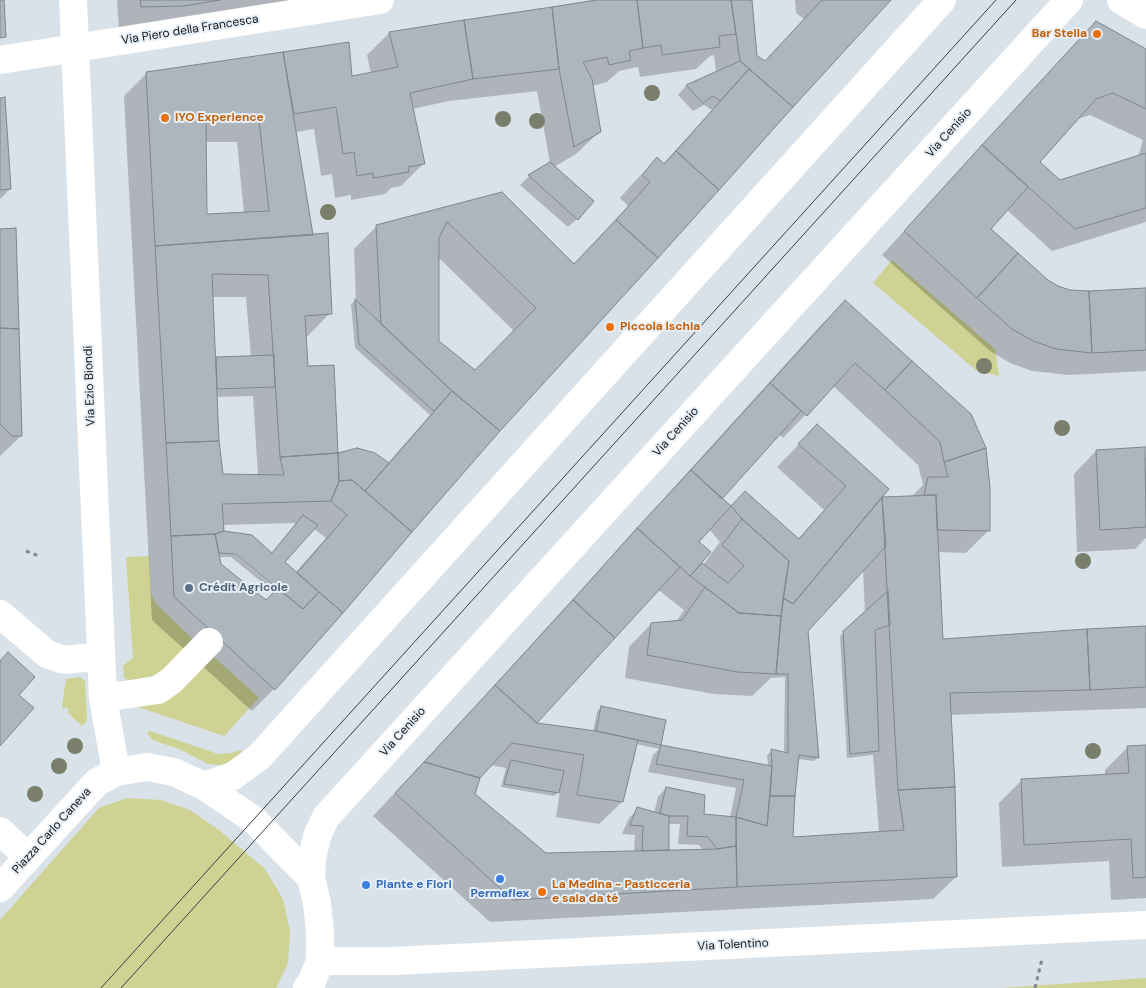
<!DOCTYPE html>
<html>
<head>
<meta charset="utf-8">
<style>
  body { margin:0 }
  canvas { display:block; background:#d9e1e9 }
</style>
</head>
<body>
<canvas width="1146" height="988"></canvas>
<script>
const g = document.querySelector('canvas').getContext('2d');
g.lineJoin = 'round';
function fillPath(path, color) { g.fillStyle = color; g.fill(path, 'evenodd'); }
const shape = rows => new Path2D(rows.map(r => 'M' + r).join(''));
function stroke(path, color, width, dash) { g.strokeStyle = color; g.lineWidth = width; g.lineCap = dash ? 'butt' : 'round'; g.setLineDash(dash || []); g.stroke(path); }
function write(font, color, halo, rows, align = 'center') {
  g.font = font + ' "DM Sans",sans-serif'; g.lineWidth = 4; g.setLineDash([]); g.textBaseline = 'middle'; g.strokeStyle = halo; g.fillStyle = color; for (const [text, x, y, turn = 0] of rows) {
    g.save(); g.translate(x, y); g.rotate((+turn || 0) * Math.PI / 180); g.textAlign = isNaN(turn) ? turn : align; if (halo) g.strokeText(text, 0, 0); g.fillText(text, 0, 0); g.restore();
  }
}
fillPath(shape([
  [892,260,995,349,999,376,977,371,873,283],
  [149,556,151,595,156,604,194,640,168,668,155,675,128,681,124,677,123,666,133,658,126,557],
  [212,655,259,698,224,736,138,707,161,700],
  [80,677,85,681,87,721,82,726,67,712,69,710,66,707,64,709,62,707,66,679],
  [150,731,218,754,232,753,239,750,242,751,242,754,235,761,221,765,208,764,179,749,153,740,147,733],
  [127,798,161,800,190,810,219,830,265,869,283,899,290,932,288,963,276,988,0,988,0,920,99,808],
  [1146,978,1146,988,1000,988]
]), '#ced292');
fillPath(shape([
  [117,0,308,0,119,30],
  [608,0,751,0,756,57,764,62,804,19,796,13,795,0,890,0,499,431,343,612,274,689,252,711,152,620,124,96,147,73,348,44,351,77,371,74,367,55,389,33],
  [714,55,716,73,686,86,678,95,693,111,704,105,712,110,663,164,657,159,635,181,620,198,628,206,573,265,502,193,377,226,354,249,356,302,355,300,351,304,355,348,430,415,387,464,336,455,307,368,305,336,308,336,330,313,312,237,296,132,314,129,321,176,332,174,335,198,351,195,351,200,385,194,391,188,401,186,423,164,412,109,449,101,537,91,550,163,529,176,520,185,568,227,577,219,554,167,576,154,599,132,592,86,607,82,619,71,638,67,640,77,696,69,710,56],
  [205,142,237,142,244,214,206,215],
  [438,257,514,331,475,371,437,341],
  [212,297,246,297,251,357,216,358,214,360],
  [253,396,258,475,222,475,218,441,216,397],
  [296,523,271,555,223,533,222,525],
  [313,528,326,538,295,573,283,562],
  [231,549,280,588,278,590,230,551],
  [219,557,231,557,275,593,266,602,220,565],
  [1096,23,1146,51,1146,222,1052,251,1006,209,989,229,1042,277,1058,287,1070,292,1083,292,1146,289,1146,371,1069,375,1032,371,1010,363,990,351,882,255,1073,46],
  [1090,115,1143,140,1138,157,1059,181,1038,162,1075,120],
  [0,99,10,189,0,199],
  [0,231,21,436,0,456],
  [845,302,970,415,989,530,966,553,937,552,942,640,1146,627,1146,708,950,715,956,877,933,899,490,922,373,816,473,709,822,324],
  [833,386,918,465,923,485,911,497,879,498,817,426,777,467,824,510,797,540,745,493,730,508,720,499,779,434,783,438],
  [709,529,720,542,703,565,700,563,698,542],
  [863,569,865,613,840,636,847,758,873,755,879,833,792,839,798,759,814,761,818,757,807,631],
  [657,589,684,610,676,622,651,624,629,647,625,678,714,694,752,696,771,678,785,677,784,753,771,751,767,755,768,766,660,746,665,721,601,707,597,712,593,732,535,724],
  [636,744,659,749,653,755,648,772,736,788,730,818,702,815,666,788,658,797,654,813,638,809,629,818,622,834,635,835,634,852,545,854,473,795,479,777,490,765,506,768,501,787,554,796,560,790,556,817,599,824,622,802],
  [668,824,680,824,678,844,699,845,703,850,665,851,668,849],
  [1096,451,1146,458,1146,538,1135,549,1077,552,1074,474],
  [1146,746,1146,898,1111,900,1109,861,1002,867,999,803,1022,780,1105,776,1105,770,1128,747]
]), '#0003');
const building = shape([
  [0,0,4,0,6,37,0,38,0,0],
  [140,0,220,0,184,6,141,7,140,0],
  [596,0,637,0,643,48,629,51,631,60,609,65,607,57,583,62,592,79,601,132,574,147,559,69,552,7,596,0],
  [637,0,731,0,736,34,719,36,720,47,662,55,661,45,643,48,637,0],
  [731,0,752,0,757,56,765,61,822,0,891,0,793,107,740,61,731,0],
  [552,7,559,69,473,79,464,20,552,7],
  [464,20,473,79,410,93,425,164,408,167,409,172,373,178,373,173,357,176,354,152,343,154,336,107,294,114,283,52,349,42,352,76,398,67,389,32,464,20],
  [1096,21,1146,49,1146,109,1113,93,1096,99,1040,162,1060,180,1146,153,1146,208,1075,229,982,145,1096,21],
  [283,52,313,235,155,246,146,72,283,52],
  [206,120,259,120,269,211,207,214,206,120],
  [740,61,749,69,720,101,713,96,703,103,686,85,740,61],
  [749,69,793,107,719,190,676,151,749,69],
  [5,97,11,189,0,190,0,98,5,97],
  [982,145,1028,187,991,229,1018,253,977,298,904,231,982,145],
  [676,151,719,190,658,258,616,220,650,182,642,175,657,157,664,164,676,151],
  [550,162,594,201,578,220,528,175,550,162],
  [502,192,574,264,616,220,658,258,500,431,452,391,381,324,376,225,502,192],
  [447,222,536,308,475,370,439,341,439,238,447,222],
  [16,228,19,329,0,328,0,229,16,228],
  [328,233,332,314,305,316,308,366,334,365,338,453,280,457,268,275,212,274,219,441,166,443,155,246,328,233],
  [1018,253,1048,280,1058,286,1070,290,1089,291,1092,353,1056,349,1033,341,1012,329,977,298,1018,253],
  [1146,288,1146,350,1092,353,1089,291,1146,288],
  [355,299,452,391,434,411,359,344,355,299],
  [845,300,912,361,885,390,855,363,807,416,770,383,845,300],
  [0,328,19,329,22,436,12,436,0,424,0,328],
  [274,355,275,387,217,389,216,357,274,355],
  [912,361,971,414,986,448,944,462,940,442,885,390,912,361],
  [770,383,801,411,722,499,691,470,770,383],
  [452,391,500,431,412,532,365,491,452,391],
  [817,424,889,489,793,604,783,598,789,561,742,519,731,506,745,491,799,539,846,486,798,444,817,424],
  [219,441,223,474,284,475,280,457,338,453,339,481,331,501,222,504,224,531,215,534,171,536,166,443,219,441],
  [1145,447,1146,527,1100,530,1096,450,1145,447],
  [357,448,375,453,389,463,365,491,352,480,339,481,338,453,357,448],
  [986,448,990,488,990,531,937,530,936,495,924,495,928,477,948,477,944,462,986,448],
  [691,470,731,506,699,542,711,552,690,576,637,528,691,470],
  [352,480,412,532,343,613,297,573,347,515,331,501,339,481,352,480],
  [936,495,943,639,1087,629,1090,690,950,693,955,787,898,790,882,497,936,495],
  [882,497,886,546,808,631,819,758,799,755,795,796,770,796,772,766,771,749,788,753,788,674,776,674,783,598,793,604,882,497],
  [303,515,318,525,285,562,319,592,303,609,235,554,219,553,215,534,224,531,252,535,272,553,303,515],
  [742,519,789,561,781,616,739,613,690,576,702,563,728,583,744,566,722,545,742,519],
  [637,528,680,567,615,638,573,600,637,528],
  [215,534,221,564,266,600,278,588,303,609,319,592,343,613,275,690,174,597,171,536,215,534],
  [705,587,739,613,781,616,776,674,737,672,647,655,651,623,682,620,705,587],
  [888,591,890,625,875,630,879,751,850,754,843,631,888,591],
  [573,600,615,638,537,723,495,685,573,600],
  [1146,626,1146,687,1090,690,1087,629,1146,626],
  [8,652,35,677,19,695,34,708,0,746,0,661,8,652],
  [495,685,537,723,596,731,638,740,623,802,577,795,584,755,512,743,480,778,424,762,495,685],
  [601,706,666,720,661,745,596,731,601,706],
  [661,745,772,766,767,826,736,817,744,780,656,764,661,745],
  [1146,745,1146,877,1133,878,1131,839,1024,845,1021,779,1129,773,1127,746,1146,745],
  [511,760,564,771,559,793,504,784,511,760],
  [424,762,480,778,475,794,546,853,717,849,736,846,737,887,513,900,395,793,424,762],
  [666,787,705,795,704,814,736,817,736,846,717,849,708,837,687,836,688,816,669,816,660,813,666,787],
  [955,787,957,877,737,887,736,817,767,826,770,796,795,796,793,837,904,830,898,790,955,787],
  [637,807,669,816,669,850,642,851,643,826,630,825,637,807]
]);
fillPath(building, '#adb5bd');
stroke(building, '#7f868d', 1);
stroke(shape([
  [26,551,39,556],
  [1035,988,1042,959]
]), '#81868c', 3, [4, 4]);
stroke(shape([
  [73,0,103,698,116,772],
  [1121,0,1146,15],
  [0,60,380,0],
  [0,614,47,654,64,660,101,656],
  [103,698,158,690,172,680,209,642],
  [0,831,28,857],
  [320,961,392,961,1146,925]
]), '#fff', 28);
stroke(shape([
  [204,786,233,776,259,757,942,0],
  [311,878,312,859,317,836,326,817,1069,0],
  [0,888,97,782,116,772,147,767,174,772,204,786,254,820,311,878,317,903,320,932,320,961,312,981,307,988]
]), '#fff', 28);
stroke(shape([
  [101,988,996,0],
  [121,988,1016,0]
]), '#3b3f43', 1);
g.fillStyle = '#7a7f6c';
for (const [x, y] of [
  [652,93],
  [503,119],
  [537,121],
  [328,212],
  [984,366],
  [1062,428],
  [1083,561],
  [75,746],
  [1093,751],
  [59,766],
  [35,794]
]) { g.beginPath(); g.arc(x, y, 8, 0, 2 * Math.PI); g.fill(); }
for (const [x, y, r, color] of [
  [1097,34,5,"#e8710a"],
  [165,118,5,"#e8710a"],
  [610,327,5,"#e8710a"],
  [189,588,5,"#5c6f8a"],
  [500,879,5,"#3f7fe0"],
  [366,885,5,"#3f7fe0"],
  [542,892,5,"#e8710a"]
]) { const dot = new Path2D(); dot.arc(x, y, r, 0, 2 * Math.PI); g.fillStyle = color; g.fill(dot); stroke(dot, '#e6eef6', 2); }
write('12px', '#121518', '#e6eef6', [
  ["Via Piero della Francesca",190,30,-9],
  ["Via Cenisio",949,133,-48],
  ["Via Ezio Biondi",90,386,-92],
  ["Via Cenisio",676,432,-48],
  ["Via Cenisio",403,732,-48],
  ["Piazza Carlo Caneva",52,831,-48],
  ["Via Tolentino",733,945,-3]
]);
write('bold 12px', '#c56008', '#e6eef6', [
  ["Bar Stella",1087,34,"right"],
  ["IYO Experience",175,118],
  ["Piccola Ischia",620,327],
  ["La Medina - Pasticceria",552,885],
  ["e sala da té",552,899]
], 'left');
write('bold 12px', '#4e5e75', '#e6eef6', [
  ["Crédit Agricole",199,588]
], 'left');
write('bold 12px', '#366cbe', '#e6eef6', [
  ["Piante e Fiori",376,885],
  ["Permaflex",500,894,"center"]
], 'left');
</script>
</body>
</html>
